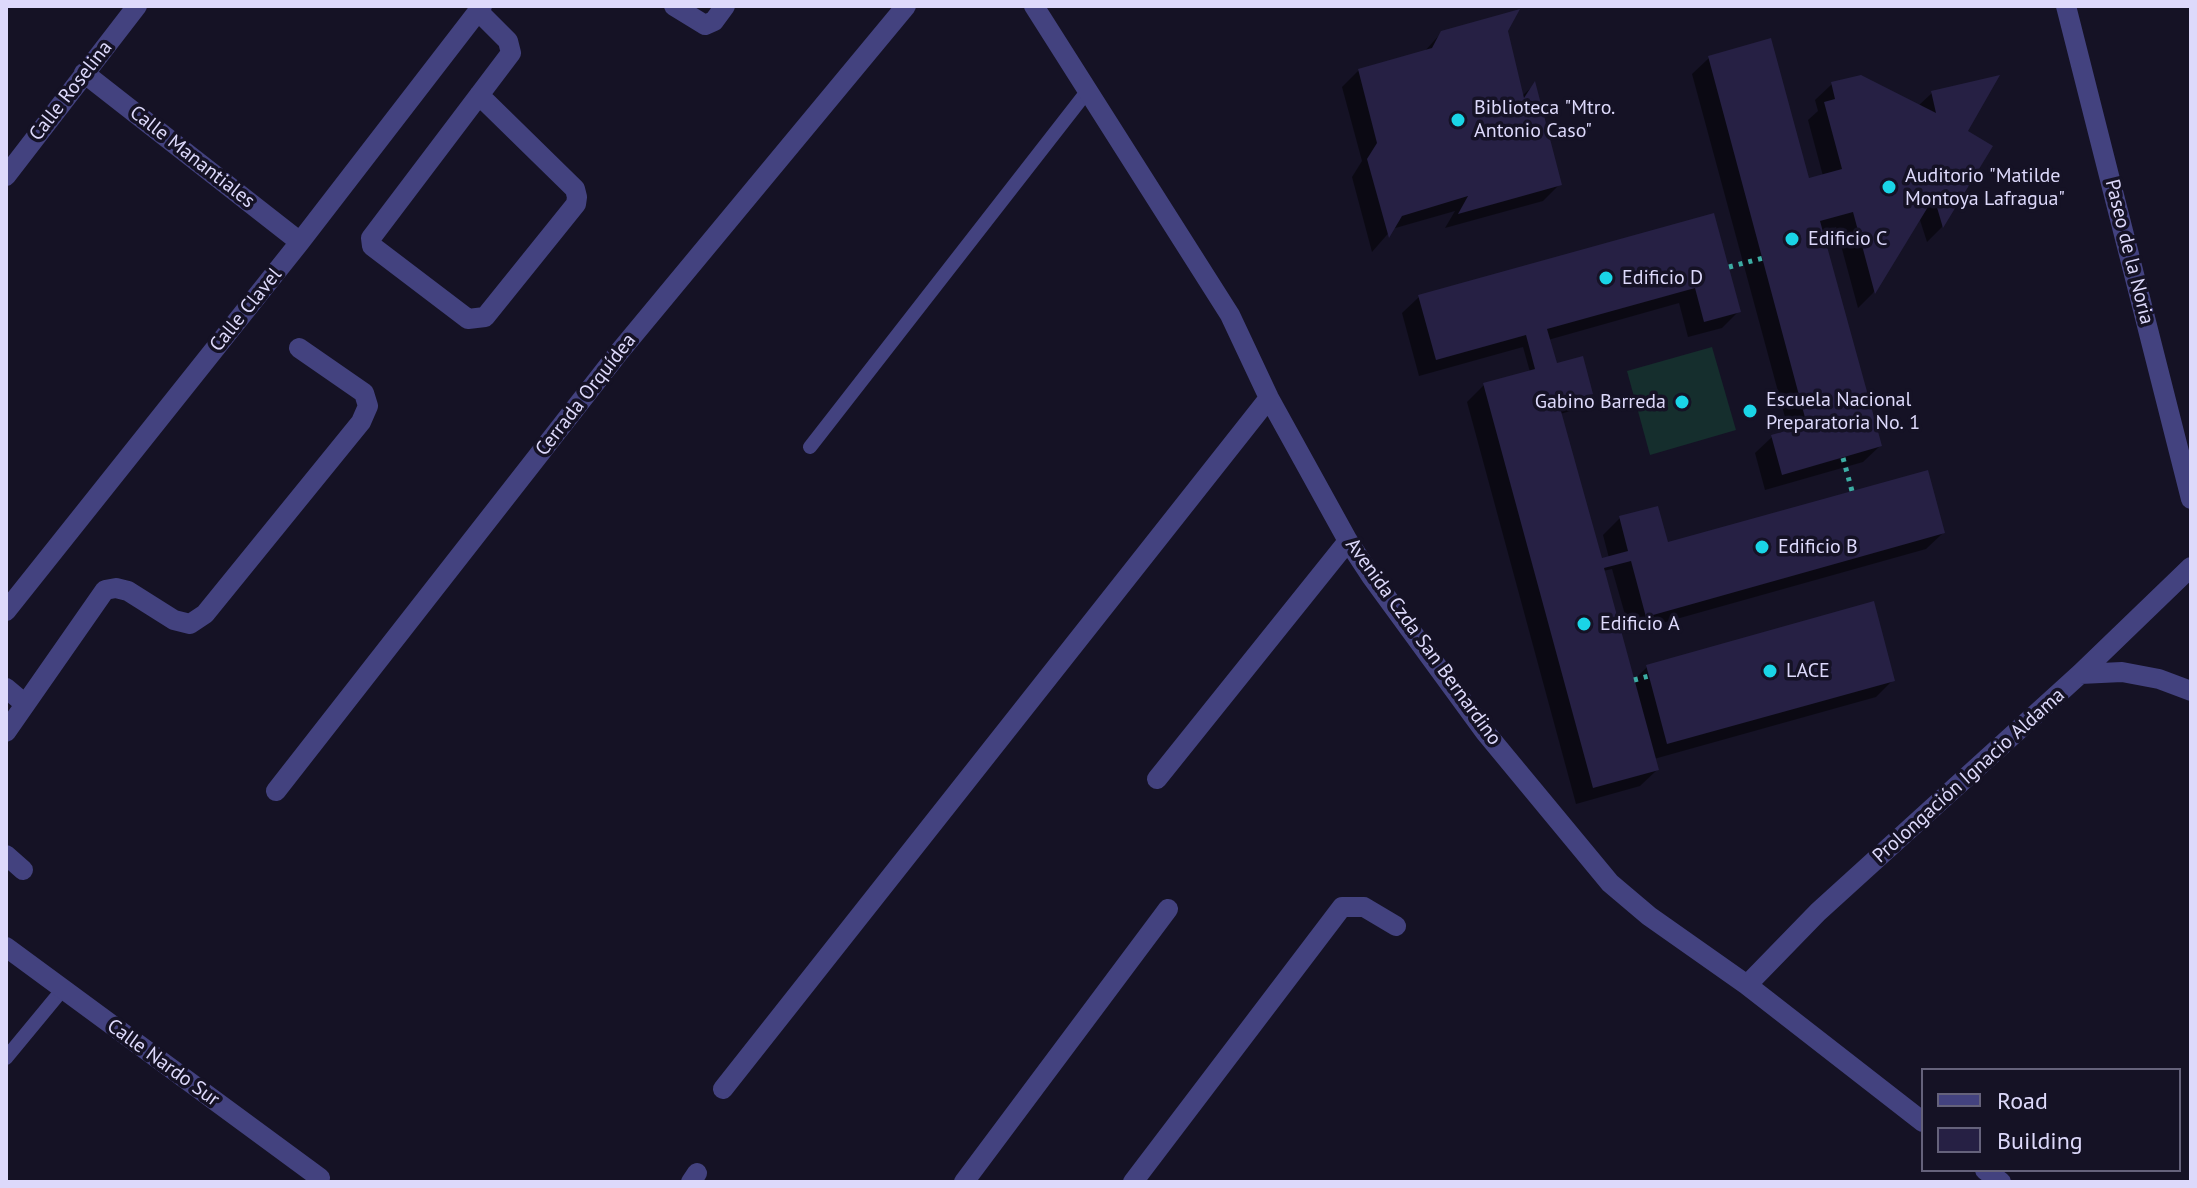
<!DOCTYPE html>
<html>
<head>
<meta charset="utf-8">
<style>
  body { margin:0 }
  #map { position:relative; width:2197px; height:1188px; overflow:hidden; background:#151225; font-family:"PT Sans",sans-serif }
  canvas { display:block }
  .frame { position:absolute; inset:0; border:8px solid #ddd9fb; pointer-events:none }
  .legend { position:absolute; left:1921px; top:1068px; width:260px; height:104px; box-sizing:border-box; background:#151225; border:2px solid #65627b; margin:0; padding:10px 14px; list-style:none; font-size:24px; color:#ddd9fb }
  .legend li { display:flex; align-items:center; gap:16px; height:40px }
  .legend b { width:40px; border:2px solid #65627b }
</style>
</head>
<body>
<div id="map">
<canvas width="2197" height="1188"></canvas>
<div class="frame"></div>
<ul class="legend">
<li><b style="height:10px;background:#43427f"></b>Road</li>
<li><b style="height:22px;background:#262044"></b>Building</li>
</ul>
</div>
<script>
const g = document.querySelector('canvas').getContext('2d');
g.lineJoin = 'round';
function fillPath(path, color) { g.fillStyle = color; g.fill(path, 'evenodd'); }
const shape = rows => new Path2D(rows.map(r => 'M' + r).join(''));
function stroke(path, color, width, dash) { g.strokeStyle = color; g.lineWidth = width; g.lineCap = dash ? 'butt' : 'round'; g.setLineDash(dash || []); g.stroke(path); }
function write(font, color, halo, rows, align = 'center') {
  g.font = font + ' "PT Sans",sans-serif'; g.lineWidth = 7; g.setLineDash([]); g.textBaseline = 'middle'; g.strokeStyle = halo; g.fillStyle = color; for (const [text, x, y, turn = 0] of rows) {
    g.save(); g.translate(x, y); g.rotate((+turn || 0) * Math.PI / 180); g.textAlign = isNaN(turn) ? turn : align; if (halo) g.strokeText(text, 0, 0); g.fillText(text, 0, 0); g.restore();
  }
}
fillPath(shape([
  [1712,347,1736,430,1650,455,1627,371]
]), '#152e2d');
fillPath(shape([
  [1505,31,1522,96,1534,85,1560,184,1543,201,1445,228,1455,211,1392,229,1372,252,1352,177,1362,161,1342,87,1359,70,1424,52,1442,32],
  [1709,58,1807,180,1823,176,1808,120,1818,111,1815,100,1832,84,1918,106,1932,93,1965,132,1990,146,1942,227,1927,242,1919,217,1873,293,1858,308,1836,227,1821,232,1880,446,1863,462,1765,490,1755,453,1772,437,1789,432,1692,74],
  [1713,216,1739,311,1722,328,1688,337,1679,303,1548,340,1555,365,1591,394,1574,410,1560,414,1600,562,1609,558,1603,535,1620,518,1666,545,1943,533,1926,549,1630,632,1612,569,1603,571,1633,681,1647,667,1893,680,1876,697,1654,759,1657,770,1640,786,1576,804,1467,402,1484,385,1530,372,1523,347,1419,376,1402,313,1419,297]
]), '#0007');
fillPath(shape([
  [1520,9,1508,31,1524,98,1535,81,1562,185,1458,214,1468,196,1402,216,1389,238,1367,159,1377,143,1358,69,1432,48,1441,31],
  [1771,38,1809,178,1842,169,1824,102,1835,99,1831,82,1861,75,1936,113,1931,91,2000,75,1968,131,1993,146,1943,228,1934,197,1875,294,1853,212,1820,221,1882,446,1782,475,1771,435,1807,425,1708,56],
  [1714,213,1741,312,1704,322,1695,288,1547,329,1557,363,1583,356,1593,394,1559,404,1602,558,1628,551,1619,516,1658,506,1668,542,1928,470,1945,533,1646,617,1631,561,1604,568,1659,770,1593,788,1483,383,1535,369,1526,335,1436,360,1418,295],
  [1874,601,1895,681,1667,744,1646,665]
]), '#262044');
stroke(shape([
  [1729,267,1763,258],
  [1843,458,1852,491],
  [1634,680,1649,676]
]), '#3caca3', 5, [4, 6]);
stroke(shape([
  [810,447,1089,89],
  [6,1058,63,989]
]), '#43427f', 14);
stroke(shape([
  [674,6,705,25,714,21,725,6],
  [1034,6,1230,315,1269,398,1348,541,1371,576,1485,732,1610,883,1649,916,1747,985,1923,1122],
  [2066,6,2191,499],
  [478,11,508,41,511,53,371,238,372,246,468,319,485,317,576,204,577,197,575,189,479,95],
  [84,73,300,242],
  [6,176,137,6],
  [6,611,300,242,482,6],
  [2080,674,2122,672,2159,679,2191,691],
  [6,688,25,704],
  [6,732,105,590,116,588,128,591,174,620,190,624,205,614,361,422,368,406,364,393,299,348],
  [1157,779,1348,541],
  [276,791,620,351,906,6],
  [6,855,23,870],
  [6,947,320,1178],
  [1747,985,1818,912,2080,674,2191,567],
  [723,1089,1269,398],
  [1985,1170,2001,1182],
  [691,1182,697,1173],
  [964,1182,1168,909],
  [1133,1182,1342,907,1364,907,1396,926]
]), '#43427f', 20);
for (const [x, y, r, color] of [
  [1458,120,8,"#1ad5e7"],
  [1889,187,8,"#1ad5e7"],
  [1792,239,8,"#1ad5e7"],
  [1606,278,8,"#1ad5e7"],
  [1682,402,8,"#1ad5e7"],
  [1750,411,8,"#1ad5e7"],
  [1762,547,8,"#1ad5e7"],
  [1584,624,8,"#1ad5e7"],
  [1770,671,8,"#1ad5e7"]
]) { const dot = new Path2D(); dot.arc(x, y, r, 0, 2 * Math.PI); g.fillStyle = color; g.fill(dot); stroke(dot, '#151225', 3); }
write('20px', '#ddd9fb', '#151225', [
  ["Calle Roselina",71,91,-52],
  ["Calle Manantiales",192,157,38],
  ["Paseo de la Noria",2129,252,76],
  ["Calle Clavel",246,310,-51],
  ["Cerrada Orquídea",586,395,-52],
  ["Avenida Czda San Bernardino",1423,642,54],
  ["Prolongación Ignacio Aldama",1969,776,-42],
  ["Calle Nardo Sur",163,1063,36]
]);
write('20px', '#ddd9fb', '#151225', [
  ["Biblioteca \"Mtro.",1474,108],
  ["Antonio Caso\"",1474,131],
  ["Auditorio \"Matilde",1905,176],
  ["Montoya Lafragua\"",1905,199],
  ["Edificio C",1808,239],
  ["Edificio D",1622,278],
  ["Escuela Nacional",1766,400],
  ["Preparatoria No. 1",1766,423],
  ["Gabino Barreda",1666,402,"right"],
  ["Edificio B",1778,547],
  ["Edificio A",1600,624],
  ["LACE",1786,671]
], 'left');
</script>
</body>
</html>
